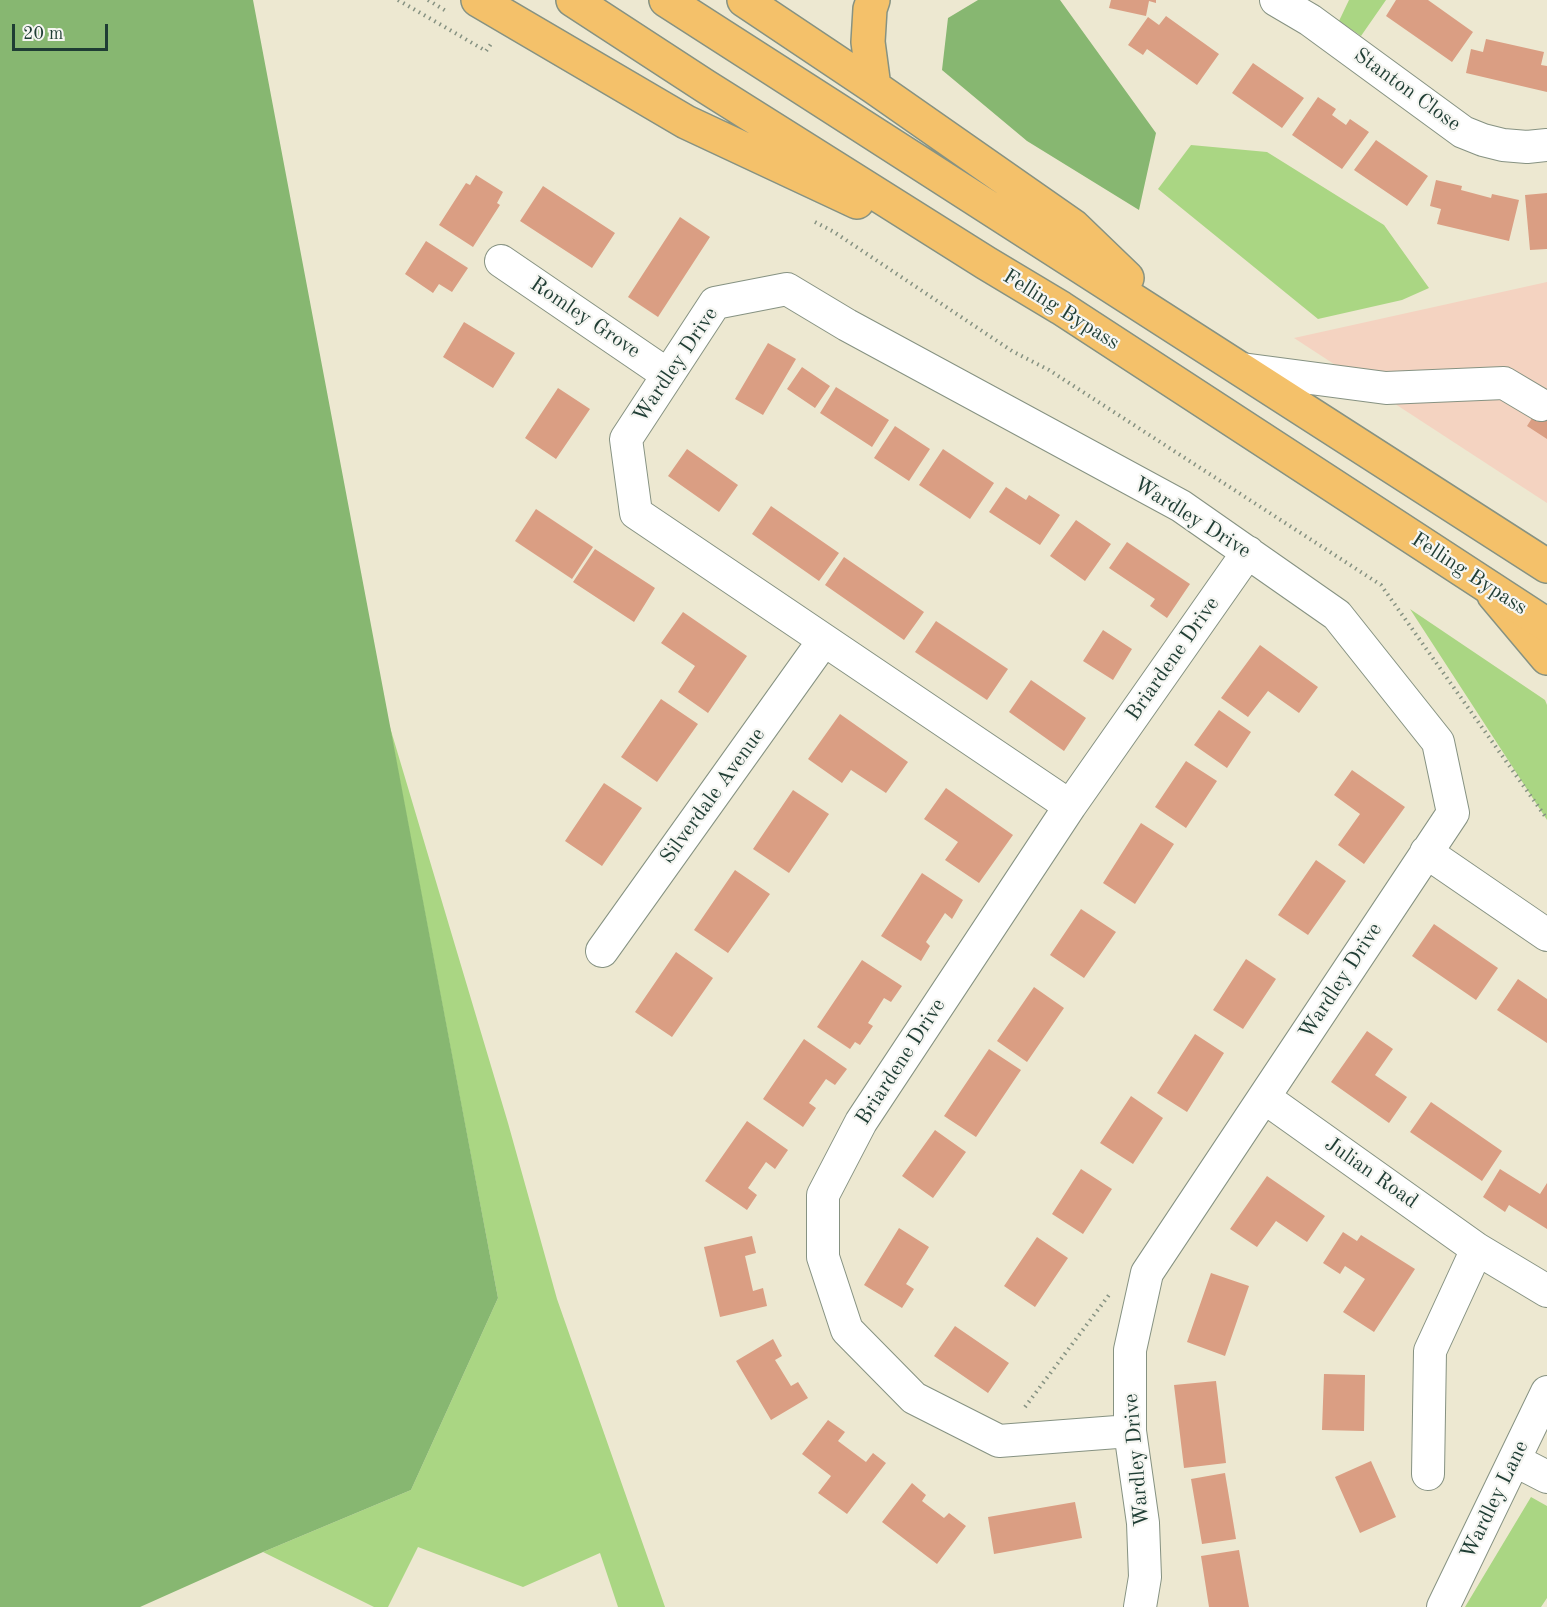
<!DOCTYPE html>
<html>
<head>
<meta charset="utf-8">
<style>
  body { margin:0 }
  #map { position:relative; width:1547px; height:1607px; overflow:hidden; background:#ede8d1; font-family:"Old Standard TT",serif }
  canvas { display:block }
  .scale { position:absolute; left:12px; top:24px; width:96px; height:27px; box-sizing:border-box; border:3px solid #1f3d34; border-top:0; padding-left:8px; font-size:18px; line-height:21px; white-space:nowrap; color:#1f3d34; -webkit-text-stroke:4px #f6f6f2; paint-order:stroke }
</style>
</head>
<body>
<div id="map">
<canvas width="1547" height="1607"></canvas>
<div class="scale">20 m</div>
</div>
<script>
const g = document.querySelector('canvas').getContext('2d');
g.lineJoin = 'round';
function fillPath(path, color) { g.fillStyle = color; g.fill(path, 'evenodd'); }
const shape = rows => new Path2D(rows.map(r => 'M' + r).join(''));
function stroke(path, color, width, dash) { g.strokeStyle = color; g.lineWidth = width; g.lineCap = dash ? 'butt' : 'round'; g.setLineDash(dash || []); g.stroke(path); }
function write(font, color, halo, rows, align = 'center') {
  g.font = font + ' "Old Standard TT",serif'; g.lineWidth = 4.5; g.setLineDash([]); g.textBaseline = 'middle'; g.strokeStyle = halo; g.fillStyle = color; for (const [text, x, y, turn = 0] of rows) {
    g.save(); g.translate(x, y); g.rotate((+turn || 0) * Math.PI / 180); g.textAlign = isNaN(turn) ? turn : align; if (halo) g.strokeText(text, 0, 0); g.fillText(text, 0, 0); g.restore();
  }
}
fillPath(shape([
  [1547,282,1547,503,1294,338]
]), '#f4d3c1');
fillPath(shape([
  [1349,0,1386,0,1361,36,1339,21],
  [1191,145,1267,152,1384,225,1429,288,1402,300,1318,319,1158,189],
  [1410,609,1545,700,1547,705,1547,820],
  [389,724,508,1123,557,1299,665,1607,618,1607,600,1553,523,1587,418,1547,388,1607,374,1607,263,1552,411,1490,498,1298],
  [1531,1497,1547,1506,1547,1598,1541,1607,1465,1607]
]), '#aad683');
fillPath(shape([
  [0,0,253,0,498,1298,411,1490,263,1552,140,1607,0,1607],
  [978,0,1060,0,1156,133,1139,210,1027,141,942,70,948,18]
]), '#87b771');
fillPath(shape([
  [1111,0,1156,0,1156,3,1149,1,1146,16,1109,8],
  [1396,0,1428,0,1473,32,1452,62,1386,16],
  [1166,16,1219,54,1197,85,1147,49,1143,55,1128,45,1148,17,1159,25],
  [1486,39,1544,52,1541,65,1547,66,1547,92,1466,73,1471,49,1483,52],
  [1253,63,1304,98,1282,128,1232,93],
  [1318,97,1336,109,1332,115,1346,125,1350,119,1369,132,1342,169,1292,135],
  [1376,140,1428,176,1407,206,1354,170],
  [476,175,503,192,497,203,500,205,473,247,439,225,466,183,470,185],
  [1436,180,1462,186,1461,190,1491,198,1492,194,1519,200,1509,241,1437,224,1441,209,1430,206],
  [543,186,615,233,592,268,520,221],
  [1547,193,1547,249,1530,250,1525,195],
  [680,217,710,237,658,317,628,297],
  [426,241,468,268,452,292,439,284,433,293,405,274],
  [464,322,515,353,493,388,443,357],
  [768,343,796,359,763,415,735,399],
  [802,367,830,386,815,408,787,389],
  [836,387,889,420,872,447,820,413],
  [558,388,590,409,556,459,525,438],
  [1547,395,1547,439,1527,426],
  [895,426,930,449,909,481,874,458],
  [687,449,738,485,719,512,668,476],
  [943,449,994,483,970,519,919,485],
  [1006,487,1026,500,1029,495,1060,515,1040,545,989,512],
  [771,506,839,553,819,581,752,534],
  [536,509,593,547,572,579,515,541],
  [1076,520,1111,544,1085,581,1050,556],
  [1127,542,1190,584,1167,618,1150,606,1155,599,1109,568],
  [595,549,655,588,634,622,573,582],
  [844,557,924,612,904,640,825,585],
  [683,612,747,656,708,713,678,692,695,666,661,643],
  [936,621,1008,669,987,700,915,652],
  [1103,630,1132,649,1113,680,1083,661],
  [1260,645,1318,687,1299,713,1268,691,1248,717,1221,698],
  [1031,680,1086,718,1064,751,1009,712],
  [661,699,698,724,657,782,621,757],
  [1219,710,1251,732,1227,768,1194,745],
  [840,714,908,762,886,793,851,770,842,783,808,759],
  [1186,761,1217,781,1186,828,1155,807],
  [1352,770,1405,807,1364,864,1338,845,1360,814,1334,795],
  [604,783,642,808,602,866,565,841],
  [946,788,1013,835,979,883,945,860,958,842,924,819],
  [793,790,829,814,789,873,753,849],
  [1141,823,1174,844,1135,904,1103,883],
  [1316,860,1346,881,1308,935,1278,915],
  [735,870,770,894,728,953,694,930],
  [922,873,963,900,952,919,945,913,926,942,930,946,921,961,881,936],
  [1081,909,1116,932,1084,978,1050,955],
  [1434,924,1498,968,1476,1000,1412,956],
  [676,952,713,978,672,1037,635,1012],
  [1246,959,1276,979,1243,1029,1213,1010],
  [862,960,902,986,891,1002,884,998,868,1023,873,1026,860,1045,855,1042,850,1049,817,1027],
  [1518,979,1547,999,1547,1043,1497,1010],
  [1034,987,1064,1008,1027,1062,997,1041],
  [1367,1031,1393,1049,1375,1075,1407,1097,1389,1123,1331,1082],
  [1195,1034,1224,1053,1187,1112,1157,1093],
  [804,1039,847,1069,835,1085,826,1079,809,1103,816,1108,803,1127,763,1099],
  [989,1049,1021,1070,976,1137,944,1116],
  [1131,1096,1163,1118,1133,1164,1100,1143],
  [1431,1102,1502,1151,1482,1181,1410,1132],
  [747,1121,788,1150,775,1169,766,1162,748,1188,757,1195,747,1210,705,1181],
  [935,1130,966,1152,933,1198,902,1176],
  [1081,1169,1112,1189,1083,1234,1052,1214],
  [1500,1169,1540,1194,1547,1183,1547,1229,1509,1205,1505,1212,1483,1197],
  [1267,1176,1325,1216,1307,1242,1276,1221,1257,1247,1230,1229],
  [899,1228,929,1247,906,1284,914,1289,902,1308,864,1285],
  [1343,1232,1357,1241,1361,1235,1415,1269,1374,1332,1343,1312,1365,1279,1345,1266,1340,1274,1323,1263],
  [752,1236,756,1253,745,1256,753,1291,763,1288,767,1306,720,1317,704,1247],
  [1037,1237,1068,1258,1035,1307,1004,1286],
  [1211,1273,1249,1286,1225,1356,1187,1342],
  [955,1326,1009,1363,988,1393,934,1356],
  [773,1339,782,1356,775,1360,791,1386,798,1382,808,1398,771,1420,736,1361],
  [1324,1374,1365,1375,1364,1431,1322,1430],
  [1216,1381,1226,1463,1184,1468,1174,1385],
  [828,1420,845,1432,838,1441,866,1462,873,1453,886,1463,847,1514,818,1493,831,1476,802,1454],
  [1371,1461,1396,1517,1360,1533,1335,1477],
  [1225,1473,1236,1539,1202,1544,1191,1479],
  [912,1483,926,1495,922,1501,944,1518,949,1513,966,1526,937,1564,882,1522],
  [1075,1502,1082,1538,994,1554,988,1517],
  [1239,1550,1249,1607,1209,1607,1201,1556]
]), '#da9e83');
const minor = shape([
  [1276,0,1310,20,1463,132,1483,140,1503,145,1527,147,1547,145],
  [501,261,668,375],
  [1242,369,1386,388,1504,383,1541,405],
  [1070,806,636,513,626,439,715,303,787,289,847,325,1181,506,1337,615,1438,742,1453,813,1147,1273,1130,1350,1130,1431,1143,1523,1145,1577,1140,1607],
  [1426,852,1547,935],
  [602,951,824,640],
  [1265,1098,1477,1249,1547,1291],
  [1130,1431,999,1441,914,1398,847,1330,823,1257,823,1195,861,1122,1070,806,1248,552],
  [1514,1460,1547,1477],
  [1428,1474,1430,1351,1477,1249],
  [1443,1607,1547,1392]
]);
const major = shape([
  [1494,595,1547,658]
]);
const highway = shape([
  [478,0,686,122,857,202],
  [573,0,705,86,986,263,1061,308,1547,625],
  [666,0,1547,566],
  [744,0,874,87,1073,226,1127,278],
  [873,0,870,9,868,42,874,87]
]);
stroke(minor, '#869282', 34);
stroke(major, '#869282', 36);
stroke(highway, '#869282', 36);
stroke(shape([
  [398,0,486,51,491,44],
  [428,0,446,11],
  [815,222,834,232,1012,351,1049,370,1381,585,1547,819],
  [1025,1407,1109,1295]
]), '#869282', 4, [1.5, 4.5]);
stroke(minor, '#fff', 32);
stroke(major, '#f4c16a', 33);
stroke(highway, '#f4c16a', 33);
write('21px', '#1f3d34', '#f6f6f2', [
  ["Stanton Close",1407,90,36],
  ["Felling Bypass",1061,310,32],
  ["Romley Grove",585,318,34],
  ["Wardley Drive",676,365,-56],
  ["Wardley Drive",1192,518,32],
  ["Felling Bypass",1469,574,33],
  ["Briardene Drive",1173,659,-55],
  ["Silverdale Avenue",713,796,-54],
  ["Wardley Drive",1341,981,-57],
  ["Briardene Drive",901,1062,-57],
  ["Julian Road",1371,1173,35],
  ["Wardley Drive",1137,1460,-95],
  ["Wardley Lane",1495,1500,-64]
]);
</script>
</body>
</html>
